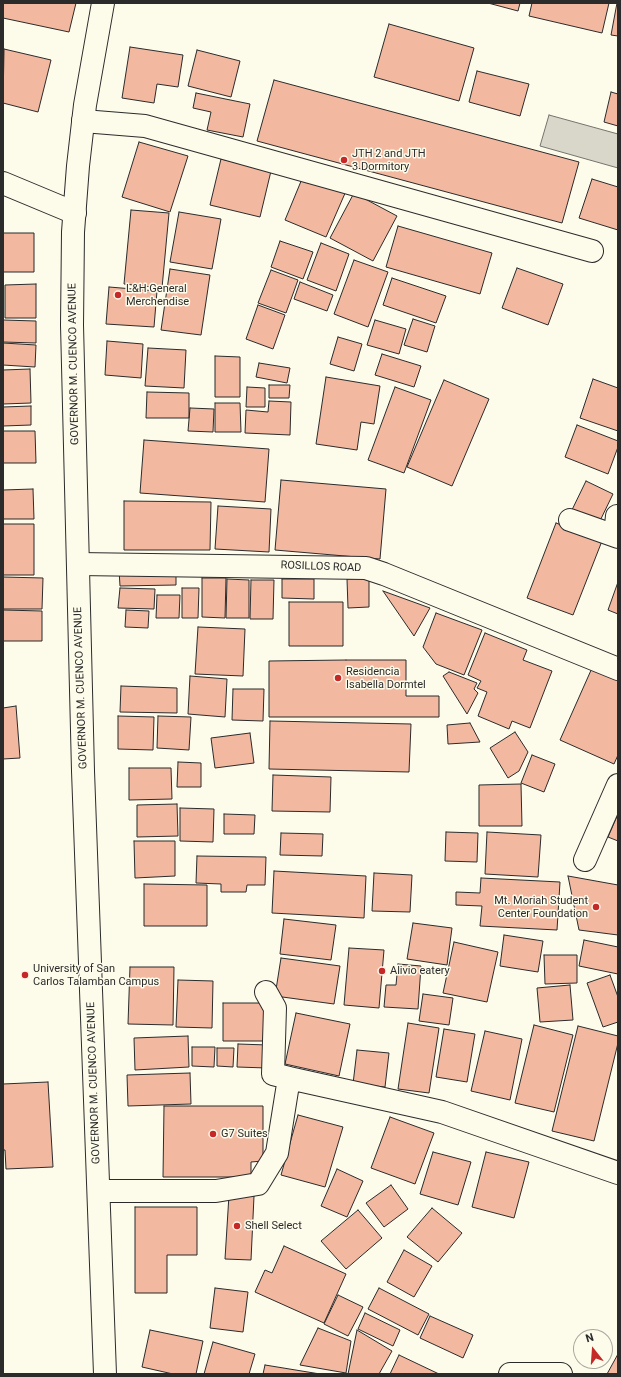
<!DOCTYPE html>
<html>
<head>
<meta charset="utf-8">
<style>
  body { margin:0 }
  #map { position:relative; width:621px; height:1377px; overflow:hidden; background:#fdfbea; font-family:Roboto,sans-serif }
  canvas { display:block }
  .frame { position:absolute; inset:0; border:4px solid #2b2b2b; pointer-events:none }
  .north { position:absolute; left:573px; top:1329px; width:40px; height:40px; box-sizing:border-box; background:#fdfbea; border:1px solid #a9a89e; border-radius:50%; rotate:343deg; font-size:11px; font-weight:700; line-height:16px; text-align:center; color:#2b2b2b }
  .north::after { content:''; display:block; margin:auto; width:14px; height:18px; background:#c62828; clip-path:polygon(50% 0,100% 100%,50% 72%,0 100%) }
</style>
</head>
<body>
<div id="map">
<canvas width="621" height="1377"></canvas>
<div class="frame"></div>
<div class="north">N</div>
</div>
<script>
const g = document.querySelector('canvas').getContext('2d');
g.lineJoin = 'round';
function fillPath(path, color) { g.fillStyle = color; g.fill(path, 'evenodd'); }
const shape = rows => new Path2D(rows.map(r => 'M' + r).join(''));
function stroke(path, color, width, dash) { g.strokeStyle = color; g.lineWidth = width; g.lineCap = dash ? 'butt' : 'round'; g.setLineDash(dash || []); g.stroke(path); }
function write(font, color, halo, rows, align = 'center') {
  g.font = font + ' Roboto,sans-serif'; g.lineWidth = 3; g.setLineDash([]); g.textBaseline = 'middle'; g.strokeStyle = halo; g.fillStyle = color; for (const [text, x, y, turn = 0] of rows) {
    g.save(); g.translate(x, y); g.rotate((+turn || 0) * Math.PI / 180); g.textAlign = isNaN(turn) ? turn : align; if (halo) g.strokeText(text, 0, 0); g.fillText(text, 0, 0); g.restore();
  }
}
const water = shape([
  [549,115,618,134,618,168,540,146,549,115]
]);
fillPath(water, '#d8d7c9');
stroke(water, '#74746e', 1);
const building = shape([
  [3,3,76,3,69,32,3,18,3,3],
  [488,3,520,3,518,11,488,3],
  [532,3,609,3,602,33,529,16,532,3],
  [617,3,618,3,618,36,611,35,617,3],
  [389,24,474,48,459,101,374,77,389,24],
  [130,47,183,55,178,87,157,84,154,103,122,98,130,47],
  [4,49,51,60,38,112,3,103,4,49],
  [197,50,240,61,231,97,188,86,197,50],
  [477,71,529,84,520,116,469,102,477,71],
  [274,80,579,162,562,223,257,141,274,80],
  [611,92,618,94,618,126,604,122,611,92],
  [196,93,250,104,243,137,207,130,211,112,193,108,196,93],
  [139,142,188,156,170,212,122,197,139,142],
  [221,159,271,171,260,217,210,205,221,159],
  [304,174,346,191,326,237,285,220,304,174],
  [592,179,618,187,618,230,579,218,592,179],
  [354,193,397,216,373,261,330,238,354,193],
  [131,210,169,213,162,288,124,284,131,210],
  [179,212,221,219,212,269,170,262,179,212],
  [398,226,492,253,480,294,386,267,398,226],
  [3,233,34,233,34,272,3,272,3,233],
  [280,241,313,252,303,279,271,267,280,241],
  [321,243,349,254,336,291,307,280,321,243],
  [354,260,388,272,368,327,334,314,354,260],
  [517,268,563,284,548,325,502,308,517,268],
  [170,269,210,275,201,335,161,330,170,269],
  [271,270,298,280,286,313,258,303,271,270],
  [392,278,446,296,436,323,383,305,392,278],
  [300,282,333,295,327,311,294,299,300,282],
  [36,284,36,318,5,318,5,285,36,284],
  [109,287,157,291,154,327,106,324,109,287],
  [258,305,285,315,273,349,246,339,258,305],
  [413,319,435,326,427,352,404,345,413,319],
  [3,320,36,321,36,343,3,342,3,320],
  [375,320,406,329,399,354,367,345,375,320],
  [338,337,362,344,354,371,330,364,338,337],
  [107,341,143,344,141,378,105,375,107,341],
  [3,343,36,345,35,367,3,365,3,343],
  [148,348,186,350,184,388,145,386,148,348],
  [382,354,421,366,414,387,375,375,382,354],
  [215,356,240,357,240,397,215,397,215,356],
  [259,363,290,368,287,383,256,377,259,363],
  [30,369,31,403,3,404,3,370,30,369],
  [326,377,380,386,374,424,361,422,357,450,316,444,326,377],
  [593,379,618,388,618,431,580,418,593,379],
  [444,380,489,399,452,486,407,467,444,380],
  [269,385,290,385,289,398,269,398,269,385],
  [247,387,265,388,265,407,246,407,247,387],
  [395,387,431,400,404,473,368,460,395,387],
  [147,392,189,393,189,418,146,418,147,392],
  [269,401,291,402,290,435,245,433,246,410,268,412,269,401],
  [215,403,240,403,241,432,215,432,215,403],
  [31,406,31,425,3,426,3,407,31,406],
  [190,408,214,409,213,432,188,431,190,408],
  [577,425,618,441,618,447,608,474,565,457,577,425],
  [3,431,35,431,36,463,3,463,3,431],
  [144,440,269,449,265,502,140,493,144,440],
  [281,480,386,489,380,559,275,550,281,480],
  [586,481,613,494,597,527,570,514,586,481],
  [33,489,34,519,3,519,3,490,33,489],
  [124,501,211,502,210,550,124,550,124,501],
  [218,506,271,509,269,552,215,549,218,506],
  [556,523,602,541,573,615,527,598,556,523],
  [3,524,34,524,34,575,3,575,3,524],
  [176,569,176,585,120,586,119,570,176,569],
  [3,577,43,578,42,609,3,609,3,577],
  [202,578,226,578,225,618,202,617,202,578],
  [369,578,369,607,348,608,347,579,369,578],
  [227,579,249,580,249,618,226,618,227,579],
  [282,579,314,579,314,599,282,598,282,579],
  [251,580,274,580,273,619,250,619,251,580],
  [618,582,618,614,608,610,618,582],
  [120,588,155,589,154,609,118,608,120,588],
  [182,588,199,588,198,618,182,618,182,588],
  [383,591,430,608,414,636,383,591],
  [157,595,180,595,179,618,156,618,157,595],
  [289,602,343,602,343,646,289,646,289,602],
  [3,610,42,611,42,641,3,641,3,610],
  [126,610,149,611,148,628,125,627,126,610],
  [436,613,482,630,464,675,436,664,423,647,436,613],
  [198,627,245,629,243,676,195,674,198,627],
  [485,633,527,650,523,660,552,671,530,728,512,721,509,729,478,716,487,692,477,688,481,681,468,675,485,633],
  [346,660,406,660,406,696,439,696,439,717,269,717,269,661,346,660],
  [592,668,618,678,618,755,614,764,560,740,592,668],
  [449,672,477,683,474,689,478,693,467,714,443,676,449,672],
  [190,676,227,679,225,717,188,714,190,676],
  [121,686,177,688,177,713,120,712,121,686],
  [233,689,264,689,263,721,232,720,233,689],
  [16,706,20,758,3,759,3,708,16,706],
  [118,716,154,717,153,750,118,749,118,716],
  [158,716,191,717,189,750,157,748,158,716],
  [270,721,411,724,409,772,269,769,270,721],
  [470,723,480,742,448,744,447,725,470,723],
  [515,732,528,752,519,771,508,778,490,748,515,732],
  [250,733,254,763,215,768,211,738,250,733],
  [532,755,555,764,544,792,521,783,532,755],
  [178,762,201,763,201,787,177,787,178,762],
  [129,768,171,768,172,799,129,800,129,768],
  [273,775,331,777,330,812,272,811,273,775],
  [521,784,522,826,479,826,479,785,521,784],
  [177,804,178,836,137,837,137,805,177,804],
  [180,808,214,809,213,842,180,841,180,808],
  [224,814,255,815,254,834,224,834,224,814],
  [618,814,618,841,608,837,618,814],
  [446,832,478,833,477,862,445,861,446,832],
  [487,832,541,835,538,877,485,874,487,832],
  [281,833,323,834,322,856,280,855,281,833],
  [134,841,175,841,175,876,135,878,134,841],
  [197,856,266,857,265,885,247,885,246,892,221,892,221,884,196,883,197,856],
  [274,871,366,876,364,918,272,913,274,871],
  [374,873,412,875,410,912,372,911,374,873],
  [568,876,618,885,618,935,579,930,568,876],
  [481,878,560,882,557,930,480,926,482,906,456,905,456,892,480,893,481,878],
  [144,884,207,885,207,926,144,926,144,884],
  [284,919,336,925,331,960,280,954,284,919],
  [413,923,452,928,447,965,407,959,413,923],
  [504,935,543,941,538,972,500,966,504,935],
  [584,940,618,947,618,974,579,966,584,940],
  [454,942,498,952,487,1002,443,993,454,942],
  [349,948,384,950,379,1008,344,1005,349,948],
  [544,955,577,955,577,983,545,984,544,955],
  [281,958,340,966,334,1004,275,996,281,958],
  [398,964,421,966,418,1009,384,1007,386,985,396,985,398,964],
  [130,967,174,967,173,1025,128,1024,130,967],
  [610,975,618,997,618,1022,603,1027,587,983,610,975],
  [178,980,213,981,212,1028,176,1027,178,980],
  [570,985,573,1020,540,1022,537,988,570,985],
  [423,994,453,998,449,1025,419,1021,423,994],
  [223,1003,267,1003,267,1041,223,1041,223,1003],
  [296,1013,350,1024,339,1076,285,1064,296,1013],
  [408,1023,439,1028,429,1093,398,1089,408,1023],
  [534,1025,573,1035,554,1112,515,1103,534,1025],
  [578,1026,618,1036,618,1043,594,1141,552,1131,578,1026],
  [444,1029,475,1034,467,1082,436,1077,444,1029],
  [485,1031,522,1039,510,1100,471,1091,485,1031],
  [188,1036,189,1067,135,1070,134,1038,188,1036],
  [238,1044,268,1045,267,1068,237,1067,238,1044],
  [192,1047,215,1047,214,1067,192,1066,192,1047],
  [217,1048,234,1048,233,1067,217,1066,217,1048],
  [357,1050,389,1053,385,1087,353,1084,357,1050],
  [190,1073,191,1104,128,1106,127,1075,190,1073],
  [48,1082,53,1167,6,1169,5,1150,3,1150,3,1084,48,1082],
  [164,1106,263,1106,263,1161,251,1162,251,1177,163,1177,164,1106],
  [298,1115,343,1127,325,1187,281,1175,298,1115],
  [390,1117,434,1133,415,1184,371,1168,390,1117],
  [433,1152,471,1162,458,1205,420,1194,433,1152],
  [486,1152,529,1162,514,1218,472,1207,486,1152],
  [337,1169,363,1181,347,1217,321,1206,337,1169],
  [391,1185,408,1209,384,1227,366,1203,391,1185],
  [229,1195,254,1196,251,1260,225,1259,229,1195],
  [135,1207,197,1207,197,1255,167,1255,167,1293,135,1293,135,1207],
  [432,1208,462,1233,438,1262,407,1237,432,1208],
  [358,1210,382,1238,346,1269,321,1241,358,1210],
  [284,1246,346,1274,324,1323,255,1292,265,1270,272,1273,284,1246],
  [404,1250,432,1266,414,1297,387,1282,404,1250],
  [215,1288,248,1292,243,1332,210,1328,215,1288],
  [379,1288,429,1314,418,1335,368,1309,379,1288],
  [338,1295,363,1307,348,1336,324,1324,338,1295],
  [365,1313,400,1330,393,1346,358,1329,365,1313],
  [430,1316,473,1335,463,1358,420,1338,430,1316],
  [318,1328,351,1341,346,1373,300,1365,318,1328],
  [150,1330,203,1341,196,1374,173,1374,142,1367,150,1330],
  [357,1330,392,1351,379,1374,348,1374,357,1330],
  [213,1342,255,1354,249,1374,204,1374,213,1342],
  [618,1354,618,1374,607,1374,618,1354],
  [399,1355,439,1374,390,1374,399,1355],
  [265,1365,320,1374,263,1374,265,1365]
]);
fillPath(building, '#f2b8a0');
stroke(building, '#2b2b2b', 1);
const street = shape([
  [83,121,145,126,592,251],
  [3,183,75,213],
  [570,520,618,537],
  [615,535,617,516],
  [78,564,366,568,384,574,618,669],
  [585,860,618,785],
  [289,1078,442,1112,618,1173],
  [99,1191,216,1191,258,1184,277,1153,289,1078,273,1074,275,1008,266,992],
  [510,1374,561,1374]
]);
const secondary = shape([
  [103,3,85,105,78,166,73,232,72,325,83,771,105,1374]
]);
stroke(street, '#2b2b2b', 24);
stroke(secondary, '#2b2b2b', 24);
stroke(street, '#fdfbea', 22);
stroke(secondary, '#fdfbea', 22);
for (const [x, y, r, color] of [
  [344,160,4,"#c62828"],
  [118,295,4,"#c62828"],
  [338,678,4,"#c62828"],
  [596,907,4,"#c62828"],
  [382,971,4,"#c62828"],
  [25,975,4,"#c62828"],
  [213,1134,4,"#c62828"],
  [237,1226,4,"#c62828"]
]) { const dot = new Path2D(); dot.arc(x, y, r, 0, 2 * Math.PI); g.fillStyle = color; g.fill(dot); stroke(dot, '#fdfbea', 1.5); }
write('11px', '#2b2b2b', '#fdfbea', [
  ["JTH 2 and JTH",352,154],
  ["3 Dormitory",352,167],
  ["L&H General",126,289],
  ["Merchendise",126,302],
  ["Residencia",346,672],
  ["Isabella Dormtel",346,685],
  ["Mt. Moriah Student",588,901,"right"],
  ["Center Foundation",588,914,"right"],
  ["University of San",33,969],
  ["Carlos Talamban Campus",33,982],
  ["Alivio eatery",390,971],
  ["G7 Suites",221,1134],
  ["Shell Select",245,1226]
], 'left');
write('11px', '#2b2b2b', '#fdfbea', [
  ["GOVERNOR M. CUENCO AVENUE",74,364,-91],
  ["ROSILLOS ROAD",321,567,2],
  ["GOVERNOR M. CUENCO AVENUE",81,688,-92],
  ["GOVERNOR M. CUENCO AVENUE",94,1083,-92]
]);
</script>
</body>
</html>
